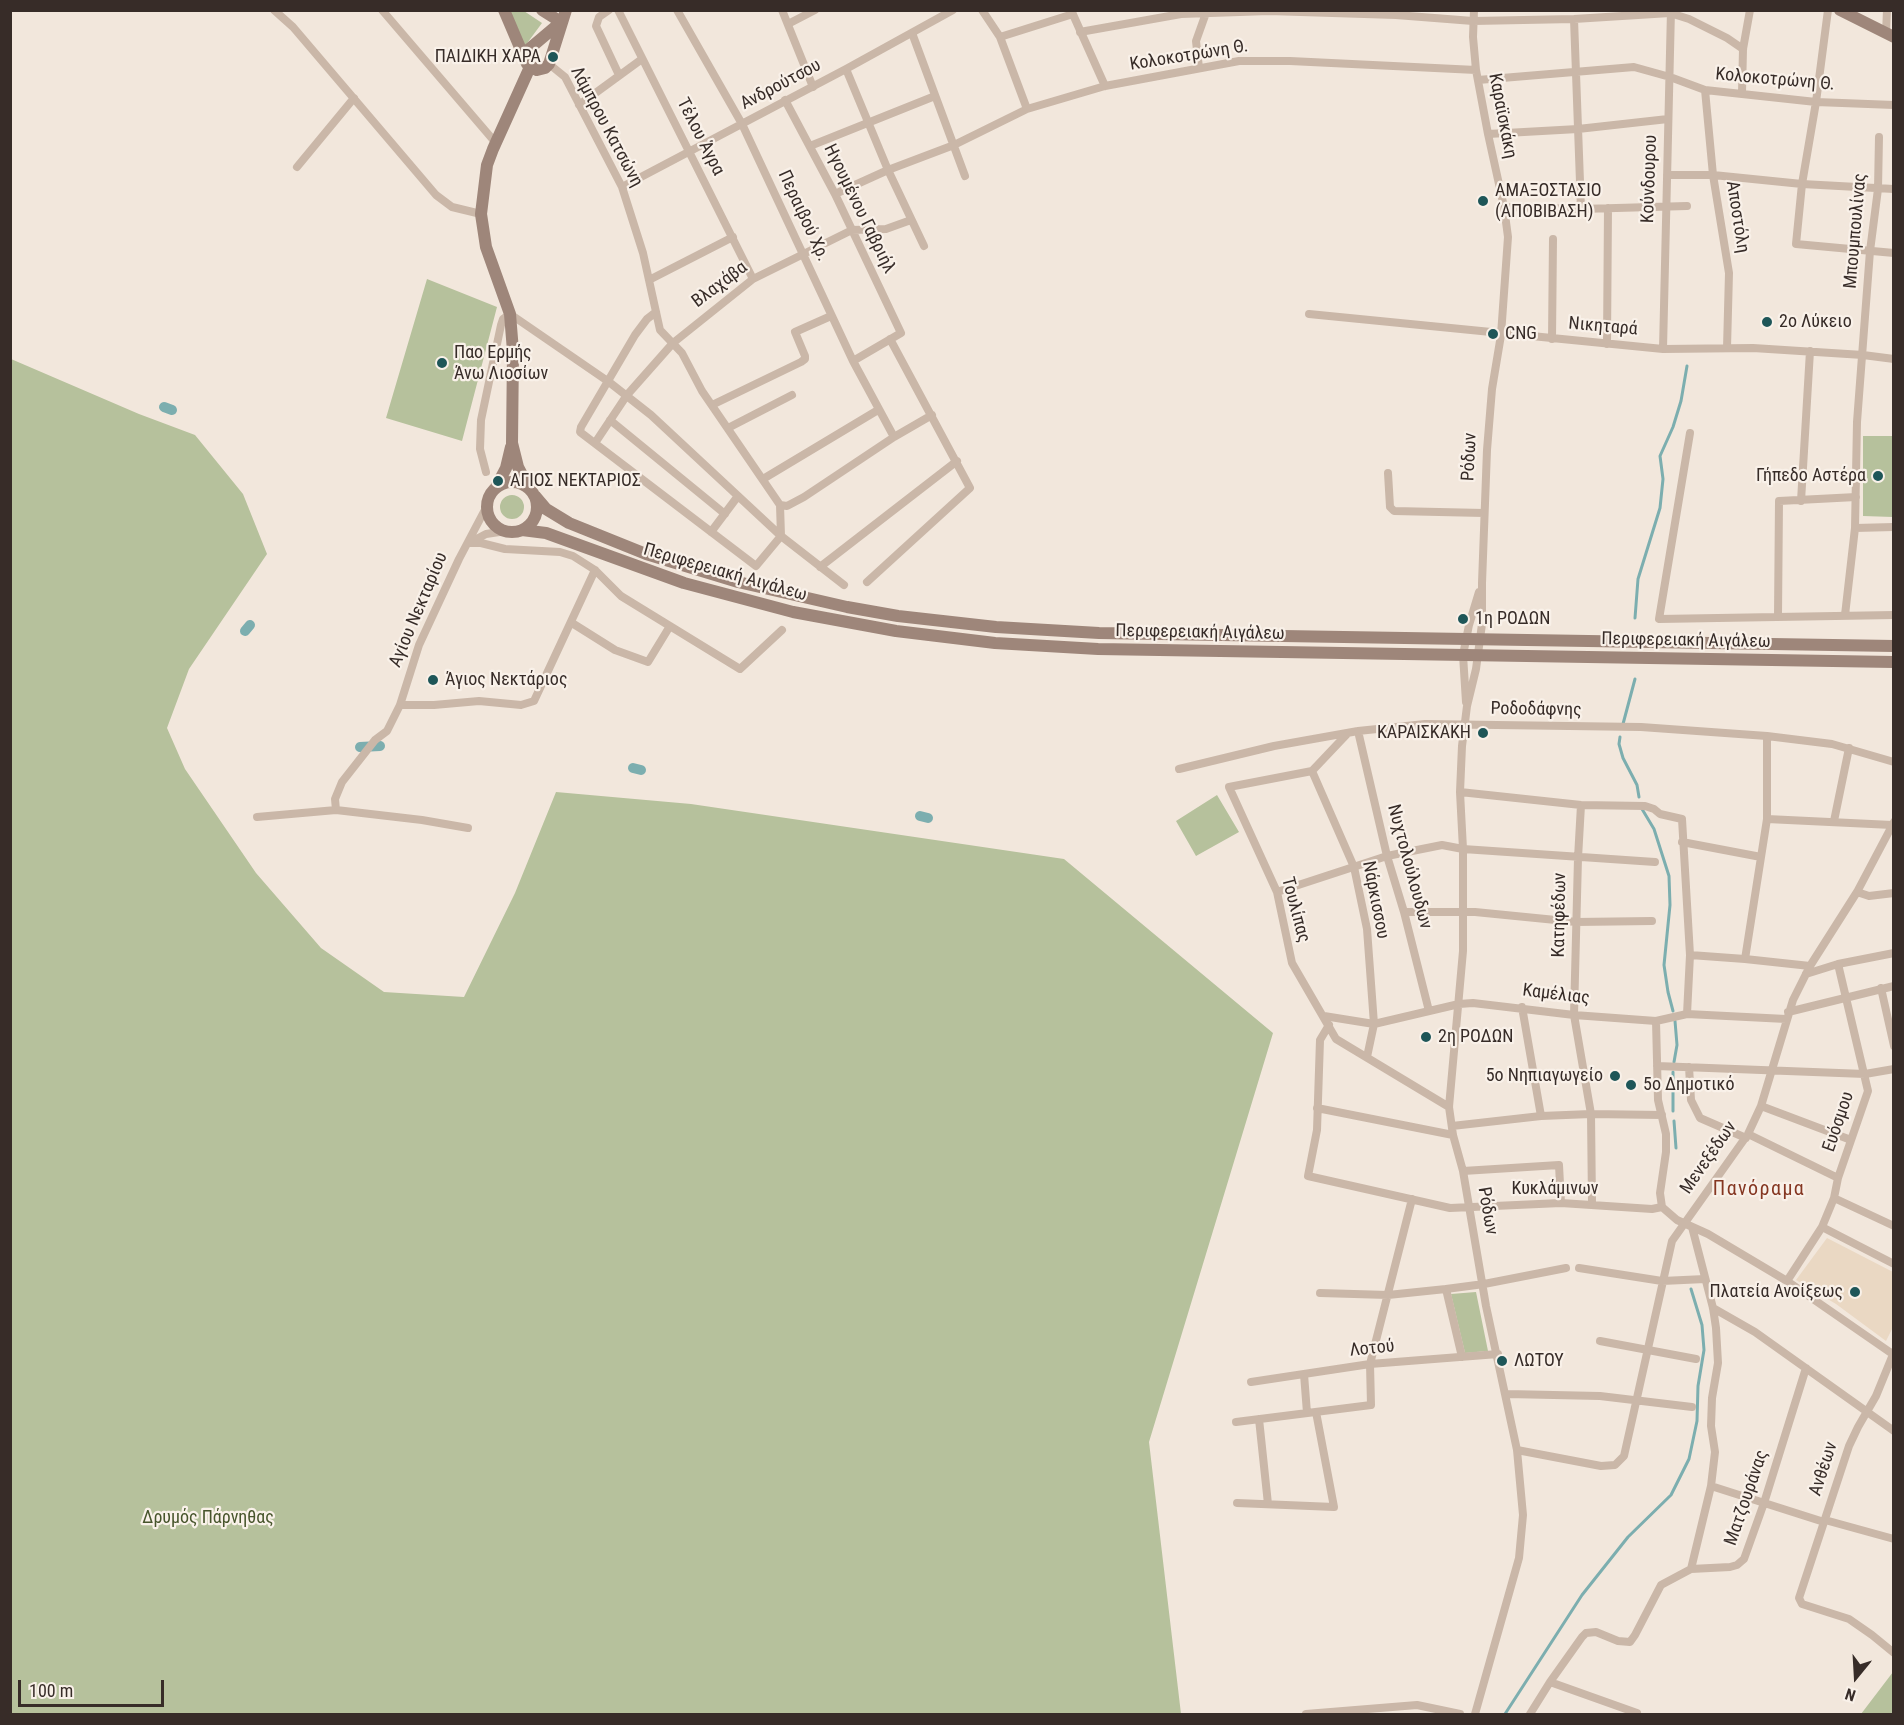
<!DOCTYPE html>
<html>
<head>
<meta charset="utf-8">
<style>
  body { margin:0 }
  #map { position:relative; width:1904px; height:1725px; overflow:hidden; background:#f2e7dc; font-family:"Roboto Condensed",sans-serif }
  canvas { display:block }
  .frame { position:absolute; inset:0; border:12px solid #372c28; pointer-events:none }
  .north { position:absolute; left:1826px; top:1647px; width:60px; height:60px; -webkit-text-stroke:4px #f9f1e9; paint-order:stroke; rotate:198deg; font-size:16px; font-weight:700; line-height:24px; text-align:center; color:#372c28 }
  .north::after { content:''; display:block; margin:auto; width:21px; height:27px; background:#372c28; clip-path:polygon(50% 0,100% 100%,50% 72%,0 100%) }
  .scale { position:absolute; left:18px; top:1680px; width:146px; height:27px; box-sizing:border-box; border:3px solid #372c28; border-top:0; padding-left:8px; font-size:18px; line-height:21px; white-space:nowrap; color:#372c28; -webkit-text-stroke:4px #f9f1e9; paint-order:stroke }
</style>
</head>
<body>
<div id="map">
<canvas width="1904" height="1725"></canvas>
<div class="frame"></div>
<div class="north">N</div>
<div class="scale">100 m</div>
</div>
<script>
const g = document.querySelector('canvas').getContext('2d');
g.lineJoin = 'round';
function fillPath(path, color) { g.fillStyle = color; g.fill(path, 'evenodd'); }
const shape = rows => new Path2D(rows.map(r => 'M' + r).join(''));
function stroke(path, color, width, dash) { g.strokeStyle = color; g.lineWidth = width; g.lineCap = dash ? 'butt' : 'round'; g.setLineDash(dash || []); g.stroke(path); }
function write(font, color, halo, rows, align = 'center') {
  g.font = font + ' "Roboto Condensed",sans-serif'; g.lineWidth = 4.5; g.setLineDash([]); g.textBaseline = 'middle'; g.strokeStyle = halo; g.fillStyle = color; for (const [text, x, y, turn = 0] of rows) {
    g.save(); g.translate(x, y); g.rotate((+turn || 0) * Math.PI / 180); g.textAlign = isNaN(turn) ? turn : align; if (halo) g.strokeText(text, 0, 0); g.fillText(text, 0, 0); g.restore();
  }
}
fillPath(shape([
  [510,11,524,11,542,23,525,46],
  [427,279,497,307,462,441,386,418],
  [11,359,139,414,195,435,243,494,267,554,189,669,167,728,185,769,256,873,321,948,384,992,464,997,515,893,556,792,691,804,1064,859,1273,1033,1149,1442,1181,1714,11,1714],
  [1863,436,1893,436,1893,517,1863,516],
  '500 507a12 12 0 1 1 24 0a12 12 0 1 1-24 0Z',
  [1217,795,1239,832,1196,856,1176,821],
  [1476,1292,1488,1351,1465,1353,1451,1294],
  [1893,1672,1893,1714,1861,1714]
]), '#b6c19c');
fillPath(shape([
  [1827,1238,1893,1272,1893,1327,1886,1341,1836,1304,1796,1280]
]), '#ead8c3');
stroke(shape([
  [1635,618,1638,579,1660,508,1663,479,1660,456,1673,427,1681,401,1687,366],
  [1623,724,1635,679],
  [1620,737,1619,744,1623,758,1637,785,1639,797],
  [1642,809,1654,829,1669,876,1670,905,1664,965,1668,992,1673,1011],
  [1674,1062,1677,1045,1675,1021],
  [1673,1072,1673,1111],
  [1674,1121,1676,1148],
  [1505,1714,1582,1595,1628,1537,1671,1495,1689,1459,1697,1421,1698,1386,1704,1350,1702,1325,1691,1289]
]), '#7caeaf', 3);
stroke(shape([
  [164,407,172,410],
  [245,631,250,625],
  [360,747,380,746],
  [633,768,641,770],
  [920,816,928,818]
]), '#7caeaf', 10);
stroke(shape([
  [274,10,293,27,436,195,452,207,481,214],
  [382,10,495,142],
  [609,10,599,17,596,26,619,75],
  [618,10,753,279],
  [677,10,742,124,853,361,894,437],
  [782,10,813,87],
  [982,10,1000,37,1027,109],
  [1071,10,1105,86],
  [1474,10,1473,37,1476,70,1488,134,1504,207,1508,237,1501,335,1492,389,1487,450,1482,583,1482,624,1476,669,1467,706,1462,746,1460,792,1463,849,1463,951,1449,1107,1453,1135,1463,1171,1486,1306,1517,1450,1523,1515,1519,1558,1475,1714],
  [1828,10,1816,102,1802,184,1796,244,1894,253],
  [1574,19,1581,209],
  [788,24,815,10],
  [1080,32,1181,14,1269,11,1396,15,1473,21,1574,19,1670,13,1689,19,1727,38,1743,49],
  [912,33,965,176],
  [1886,34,1887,10],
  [1000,37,1073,14],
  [549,64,565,77,622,187,643,253,660,330,682,353,702,391,780,505,781,536],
  [1199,68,1196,41,1206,13],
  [846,69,888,170,924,246],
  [1478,80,1634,67,1670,77,1705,90,1816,102,1894,105],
  [1705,90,1713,175,1729,273,1727,348],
  [1742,93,1743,49,1750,10],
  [785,100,835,194,901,333,853,361],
  [579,105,642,59],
  [1488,134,1578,129,1668,119],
  [810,146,935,96],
  [297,167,354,98],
  [1667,175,1713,175,1802,184,1894,189],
  [622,187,846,69,953,10],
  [835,194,888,170,954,145,1027,109,1105,86,1239,61,1290,61,1476,70],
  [1504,207,1581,209,1687,206],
  [649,280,733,237],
  [656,312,647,319,635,335,581,427,580,432,756,566,781,536],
  [1309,314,1663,349,1753,348,1863,355,1894,359],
  [1552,339,1553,239],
  [1607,344,1608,208],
  [1663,349,1671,10],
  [712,405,801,362,805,359,805,356,795,332,831,316],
  [610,420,725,514],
  [728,428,792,395],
  [1690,433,1659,619,1894,615],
  [595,443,627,395,673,343,753,279,852,230,886,229,911,220],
  [486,472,480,449,481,420,501,325,503,319,510,314,609,382,651,415,781,536,844,585],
  [1388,473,1390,507,1394,511,1484,513],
  [763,479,878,410],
  [1801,501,1810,351],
  [780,505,787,506,804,497,894,437,932,415],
  [1855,528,1894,527],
  [711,532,738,496],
  [469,543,481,543,505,549,560,552,573,556,595,570,621,596,634,604,740,669,782,630],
  [469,543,486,534,506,531],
  [820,567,957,461],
  [867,582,970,488,890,339],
  [1845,615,1855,528,1857,422,1870,251,1878,189,1879,137],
  [1778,616,1779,501,1856,497],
  [572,623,615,650,648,662,670,626],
  [1466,702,1463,655,1469,625,1479,592],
  [400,705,434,705,479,701,521,705,534,701,595,570],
  [1358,731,1387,856,1404,912,1429,1011],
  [1179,769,1274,746,1358,731,1425,724,1641,727,1767,736,1832,744,1894,762],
  [1312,771,1229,787,1277,892,1292,963,1336,1039,1449,1107],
  [1312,771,1354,867,1367,929,1374,1024,1367,1057],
  [1312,771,1348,733],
  [1460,792,1581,805,1645,806,1654,809,1660,814,1682,819,1690,955,1687,1014],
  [1581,805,1578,858,1574,1015,1591,1114,1592,1204],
  [336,810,335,799,342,782,375,740,387,731,400,705,419,645,459,559,488,504],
  [257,817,336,810,422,820,468,828],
  [1767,819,1892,825],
  [1834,821,1849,748],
  [1682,842,1761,857],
  [1277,892,1387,856,1442,845,1463,849,1655,862],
  [1857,892,1869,896,1894,893],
  [1404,912,1475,912,1576,922,1652,921],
  [1690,955,1745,959,1810,966],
  [1745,959,1767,819,1767,736],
  [1806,974,1838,964,1894,953],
  [1881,988,1894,1046],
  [1522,1007,1541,1116],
  [1788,1012,1894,986],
  [1324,1016,1374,1024,1459,1004,1473,1003,1574,1015,1656,1021,1687,1014,1786,1019],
  [1656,1021,1658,1100,1666,1134,1666,1152,1660,1193,1662,1207,1677,1220,1708,1234,1787,1281,1894,1355],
  [1329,1025,1320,1040,1317,1130,1308,1176,1450,1208,1561,1203,1652,1209,1662,1207],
  [1657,1066,1865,1074,1894,1069],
  [1689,1067,1691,1100,1700,1118,1746,1138],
  [1761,1106,1851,1140],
  [1317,1108,1453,1135],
  [1452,1126,1541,1116,1591,1114,1662,1115],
  [1748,1134,1838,1178],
  [1463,1171,1559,1165,1561,1203],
  [1834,1198,1894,1226],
  [1822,1227,1894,1264],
  [1579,1268,1662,1281,1705,1279],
  [1787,1281,1822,1227,1834,1198,1838,1178,1868,1091,1838,964],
  [1446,1289,1462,1357],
  [1320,1293,1388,1295,1446,1289,1484,1284,1566,1268],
  [1713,1308,1755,1332,1894,1431],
  [1600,1341,1696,1359],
  [1894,1352,1876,1396,1858,1427,1849,1446,1799,1598,1802,1604,1849,1619,1872,1635,1894,1653],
  [1304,1374,1307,1413],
  [1251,1382,1370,1364,1498,1354],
  [1507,1394,1600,1396,1692,1407],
  [1259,1419,1268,1504],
  [1236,1422,1371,1405,1370,1364,1412,1199],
  [1517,1450,1601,1466,1615,1465,1624,1456,1672,1241,1748,1134,1761,1106,1793,1000,1810,966,1857,892,1894,822],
  [1711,1486,1824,1522],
  [1237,1503,1334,1507,1316,1412],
  [1825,1520,1894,1539],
  [1691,1569,1711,1486,1715,1452,1711,1426,1712,1398,1718,1363,1716,1328,1713,1308,1692,1227],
  [1550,1682,1637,1713,1636,1714],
  [1306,1714,1417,1705,1460,1714],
  [1530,1714,1550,1682,1582,1637,1586,1633,1596,1632,1618,1641,1630,1642,1635,1635,1661,1585,1691,1569,1730,1567,1737,1565,1744,1559,1764,1503,1806,1368]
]), '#cab7a8', 8);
stroke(shape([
  [504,10,527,64,537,70,545,68,549,64,566,10],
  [542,10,561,22],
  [1840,10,1894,37],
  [525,60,529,49,561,22],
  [530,67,493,149,487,165,481,214,486,247,510,314,513,351,512,443,518,467,530,490],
  '487 507a25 25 0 1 1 50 0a25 25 0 1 1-50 0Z',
  [495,489,506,468,511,447],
  [535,496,546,509,569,523,646,554,738,582,847,607,898,616,996,627,1099,633,1894,646],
  [522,530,546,533,684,583,793,612,896,631,995,643,1098,649,1894,662]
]), '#9e867a', 12);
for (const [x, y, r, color] of [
  [553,57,6,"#1e5658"],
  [1483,201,6,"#1e5658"],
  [1767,322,6,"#1e5658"],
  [1493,334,6,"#1e5658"],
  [442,363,6,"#1e5658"],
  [1878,476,6,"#1e5658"],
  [498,481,6,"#1e5658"],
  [1463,619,6,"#1e5658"],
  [433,680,6,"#1e5658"],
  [1483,733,6,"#1e5658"],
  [1426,1037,6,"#1e5658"],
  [1615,1076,6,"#1e5658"],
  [1631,1085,6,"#1e5658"],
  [1855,1292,6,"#1e5658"],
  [1502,1361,6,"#1e5658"]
]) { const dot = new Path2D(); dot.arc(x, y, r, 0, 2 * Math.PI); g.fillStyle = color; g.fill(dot); stroke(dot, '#f9f1e9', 2); }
write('18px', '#372c28', '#f9f1e9', [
  ["Κολοκοτρώνη Θ.",1189,56,-9],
  ["Κολοκοτρώνη Θ.",1775,80,5],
  ["Ανδρούτσου",781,85,-28],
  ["Καραϊσκάκη",1502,116,79],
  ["Λάμπρου Κατσώνη",606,127,62],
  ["Τέλου Άγρα",700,137,63],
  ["Κούνδουρου",1650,179,-88],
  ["Ηγουμένου Γαβριήλ",859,209,64],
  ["Περαιβού Χρ.",803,216,65],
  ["Αποστόλη",1737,217,81],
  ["Μπουμπουλίνας",1856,231,-85],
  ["Βλαχάβα",720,285,-37],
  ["Νικηταρά",1603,327,5],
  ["Ρόδων",1470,457,-87],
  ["Περιφερειακή Αιγάλεω",725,573,16],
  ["Αγίου Νεκταρίου",419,610,-67],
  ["Περιφερειακή Αιγάλεω",1200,633,1],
  ["Περιφερειακή Αιγάλεω",1686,641,1],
  ["Ροδοδάφνης",1536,710,1],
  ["Νυχτολούλουδων",1409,867,75],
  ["Νάρκισσου",1375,900,79],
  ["Τουλίπας",1295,910,75],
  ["Κατηφέδων",1560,915,-89],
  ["Καμέλιας",1556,995,7],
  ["Ευόσμου",1839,1122,-71],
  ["Μενεξέδων",1709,1158,-55],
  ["Κυκλάμινων",1555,1189],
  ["Ρόδων",1487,1211,80],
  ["Λοτού",1372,1349,-6],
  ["Ανθέων",1824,1469,-72],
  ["Ματζουράνας",1747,1498,-71]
]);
write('18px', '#372c28', '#f9f1e9', [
  ["ΠΑΙΔΙΚΗ ΧΑΡΑ",541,57,"right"],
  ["ΑΜΑΞΟΣΤΑΣΙΟ",1495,191],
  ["(ΑΠΟΒΙΒΑΣΗ)",1495,212],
  ["2ο Λύκειο",1779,322],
  ["CNG",1505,334],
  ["Παο Ερμής",454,353],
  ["Άνω Λιοσίων",454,374],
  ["Γήπεδο Αστέρα",1866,476,"right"],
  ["ΑΓΙΟΣ ΝΕΚΤΑΡΙΟΣ",510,481],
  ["1η ΡΟΔΩΝ",1475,619],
  ["Άγιος Νεκτάριος",445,680],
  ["ΚΑΡΑΙΣΚΑΚΗ",1471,733,"right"],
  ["2η ΡΟΔΩΝ",1438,1037],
  ["5ο Νηπιαγωγείο",1603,1076,"right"],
  ["5ο Δημοτικό",1643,1085],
  ["Πλατεία Ανοίξεως",1843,1292,"right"],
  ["ΛΩΤΟΥ",1514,1361]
], 'left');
write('18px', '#47552c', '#f9f1e9', [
  ["Δρυμός Πάρνηθας",208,1518]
]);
g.letterSpacing = '1.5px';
write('20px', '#853722', '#f9f1e9', [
  ["Πανόραμα",1759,1190]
]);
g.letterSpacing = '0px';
</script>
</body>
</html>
